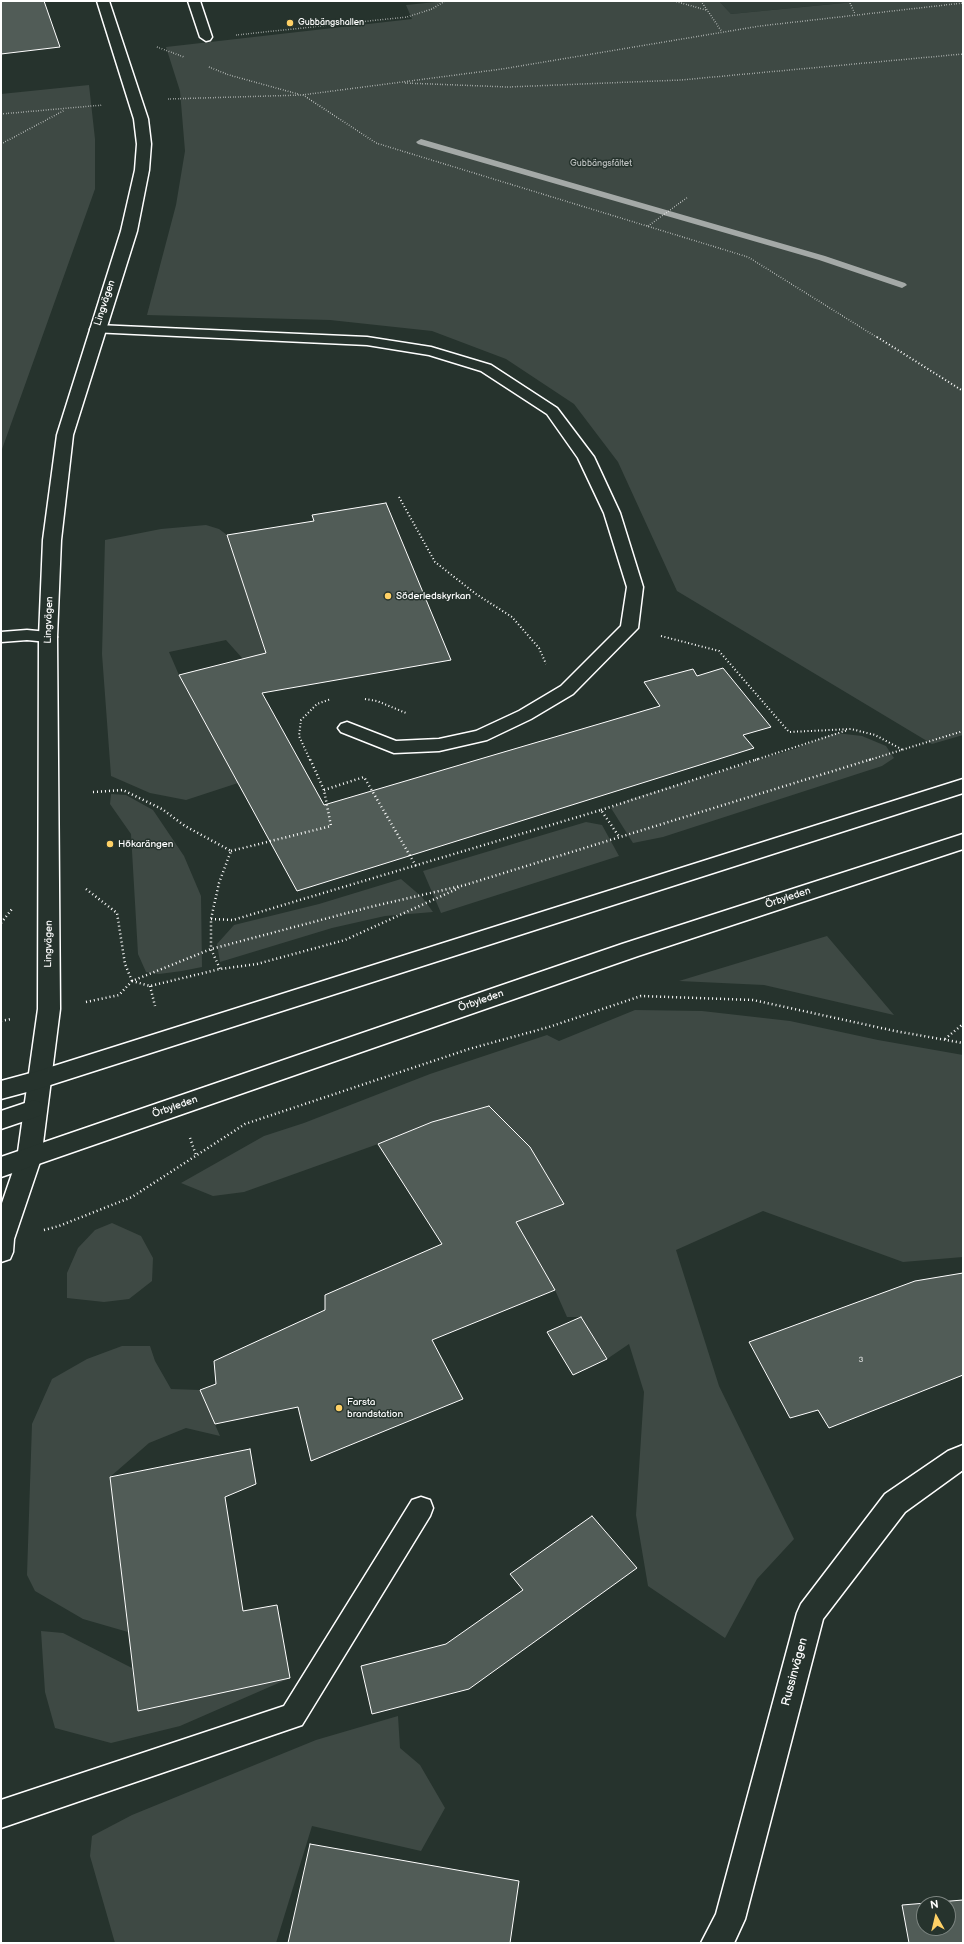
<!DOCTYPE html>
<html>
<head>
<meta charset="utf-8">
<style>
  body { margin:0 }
  #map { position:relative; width:964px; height:1944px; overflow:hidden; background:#26332d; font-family:"Balsamiq Sans",sans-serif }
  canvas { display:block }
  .frame { position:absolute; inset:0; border:2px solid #fff; pointer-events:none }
  .north { position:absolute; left:916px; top:1896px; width:40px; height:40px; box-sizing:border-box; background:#26332d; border:1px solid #7d8581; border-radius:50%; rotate:352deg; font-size:11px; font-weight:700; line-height:16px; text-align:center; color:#fff }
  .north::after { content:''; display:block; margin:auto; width:14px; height:18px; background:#ffd166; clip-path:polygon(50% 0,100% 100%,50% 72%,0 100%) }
</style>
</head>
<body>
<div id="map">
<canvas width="964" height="1944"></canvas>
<div class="frame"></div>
<div class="north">N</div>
</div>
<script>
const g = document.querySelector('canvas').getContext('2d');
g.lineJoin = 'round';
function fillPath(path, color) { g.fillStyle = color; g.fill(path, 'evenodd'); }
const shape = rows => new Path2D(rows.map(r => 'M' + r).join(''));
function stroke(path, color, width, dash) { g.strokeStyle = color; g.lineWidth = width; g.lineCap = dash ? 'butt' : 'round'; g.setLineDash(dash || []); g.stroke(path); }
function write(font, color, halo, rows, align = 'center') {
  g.font = font + ' "Balsamiq Sans",sans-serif'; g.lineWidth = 3; g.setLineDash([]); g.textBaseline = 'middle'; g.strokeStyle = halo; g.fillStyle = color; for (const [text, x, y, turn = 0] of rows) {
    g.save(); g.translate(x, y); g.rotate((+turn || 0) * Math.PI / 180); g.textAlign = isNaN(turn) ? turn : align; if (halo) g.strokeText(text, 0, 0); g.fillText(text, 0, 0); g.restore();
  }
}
fillPath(shape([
  [719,1,864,1,731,14]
]), '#333f3a');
fillPath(shape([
  [446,1,719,1,731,14,864,1,963,1,963,735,932,744,677,591,618,462,574,404,506,359,432,331,330,320,147,315,176,205,185,151,180,91,166,47,412,19,406,5],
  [89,85,95,139,95,189,1,452,1,94],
  [206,525,219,529,227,535,272,673,243,659,226,640,169,652,179,675,238,783,186,800,150,793,111,776,102,654,105,540,161,529],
  [836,733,862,736,886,746,894,758,882,766,663,837,633,843,611,808,630,799,794,749],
  [111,794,126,795,153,810,184,856,201,896,202,967,182,971,159,974,146,972,138,954,131,834,110,804],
  [586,822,602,825,619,856,441,913,423,871],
  [401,879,422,897,433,912,385,916,332,928,220,962,217,944,234,925,319,904],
  [827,936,894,1015,764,985,679,981],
  [635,1010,702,1011,790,1021,878,1040,963,1055,963,1257,903,1262,763,1211,676,1250,719,1386,794,1539,757,1579,725,1638,648,1586,636,1515,644,1392,629,1344,607,1359,581,1317,567,1317,555,1290,516,1222,564,1203,530,1147,489,1106,432,1122,378,1144,244,1192,213,1196,181,1183,264,1136,304,1123,430,1074,547,1035,559,1041],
  [112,1223,141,1236,153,1258,152,1281,129,1299,104,1302,67,1298,67,1273,78,1248,95,1230],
  [122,1346,150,1346,155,1361,171,1389,200,1390,220,1436,186,1428,149,1443,110,1477,128,1632,83,1619,35,1591,27,1575,32,1424,52,1379,87,1359],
  [41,1631,63,1633,132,1668,138,1711,290,1678,180,1726,111,1743,55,1728,45,1692],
  [398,1716,400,1748,420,1765,445,1808,421,1851,312,1826,276,1943,115,1943,90,1856,92,1836,132,1815,316,1740]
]), '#3e4944');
fillPath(shape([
  [421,139,825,256,905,283,907,285,902,288,899,287,819,260,418,144,416,142,421,139]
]), '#a4a9a7');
const building = shape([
  [1,1,44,1,60,47,1,54,1,1],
  [386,503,451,660,262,693,324,805,660,706,644,682,693,669,697,676,723,668,771,727,743,735,754,748,297,891,179,675,266,653,227,535,314,521,312,515,386,503],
  [489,1106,530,1147,564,1204,516,1222,555,1290,432,1340,463,1399,311,1461,298,1407,215,1424,200,1390,216,1384,214,1361,325,1310,325,1295,442,1244,378,1144,432,1122,489,1106],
  [963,1273,963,1375,829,1428,818,1410,790,1418,749,1342,915,1281,963,1273],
  [581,1317,607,1359,573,1375,547,1332,581,1317],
  [250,1449,256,1484,225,1497,243,1611,277,1605,290,1678,138,1711,110,1477,250,1449],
  [592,1516,637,1568,469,1689,372,1714,361,1666,446,1644,523,1590,510,1574,592,1516],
  [310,1844,519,1881,510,1943,288,1943,310,1844],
  [963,1900,963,1943,909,1943,902,1905,963,1900],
  [924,1904,948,1904,948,1928,924,1928,924,1904]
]);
fillPath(building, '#515c57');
stroke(building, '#fff', 1);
const lane = shape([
  [188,1,200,1,212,37,210,40,206,41,200,37,188,1],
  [97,325,367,337,431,347,491,365,557,408,594,457,620,513,643,587,638,628,573,694,531,719,487,740,439,751,394,753,341,732,338,728,341,724,347,722,396,741,439,739,476,731,519,711,561,686,621,626,627,587,604,513,578,458,547,414,481,371,429,355,367,345,92,332,90,329,92,326,97,325],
  [27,630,48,632,54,633,57,637,54,641,48,642,27,640,1,642,1,632,27,630],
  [421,1497,430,1500,433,1508,430,1516,302,1725,1,1828,1,1800,284,1706,412,1500,421,1497]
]);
const street = shape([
  [97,1,109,1,148,119,151,144,149,170,137,231,73,435,61,540,57,637,60,1009,41,1159,14,1239,13,1252,10,1259,1,1262,1,1206,17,1159,38,1009,39,637,43,540,57,435,121,231,135,170,137,144,134,119,97,1],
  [963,1445,963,1470,905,1512,823,1619,745,1919,734,1943,701,1943,716,1914,797,1613,801,1604,885,1494,948,1451,963,1445]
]);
const secondary = shape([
  [963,779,963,793,38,1089,1,1099,1,1081,38,1071,963,779],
  [963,834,963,849,638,956,1,1177,1,1157,622,944,963,834],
  [34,1100,42,1103,46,1109,42,1115,1,1129,1,1111,34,1100]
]);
stroke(lane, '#fff', 3);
stroke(street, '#fff', 3);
stroke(secondary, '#fff', 3);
stroke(shape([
  [674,1,706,10],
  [701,1,722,32],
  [849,1,855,14],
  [236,35,407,17,432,9,445,1],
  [157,47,184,57],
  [209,67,229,75,298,94],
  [405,83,508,87,681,80,963,54],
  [303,95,376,143,748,257,878,338],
  [168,99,302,95,502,69,760,26,963,3],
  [1,114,103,105],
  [1,144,65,110],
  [648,226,688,197]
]), '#fff', 1.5, [0.5, 2]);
stroke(shape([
  [877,337,963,391],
  [399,497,435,562,476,594,512,617,539,648,546,664],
  [661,636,719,651,789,732,851,729,875,735,903,750],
  [365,699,377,701,406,713],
  [310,760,299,736,301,720,317,704,331,699],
  [755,760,848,730],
  [869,760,963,731]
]), '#fff', 2, [1, 2.5]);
stroke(shape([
  [324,790,364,777,416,866],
  [93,792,123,790,162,809,185,826,231,851,219,883,211,919,211,949,220,969],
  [601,810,758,759],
  [231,851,331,826,324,790,310,759],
  [86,889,117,913,125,964,132,981],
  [211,919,233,920,601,810,620,838],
  [1,923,12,909],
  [132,981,150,986,220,969,257,964,345,940,459,888],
  [150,986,155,1006],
  [86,1002,119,995,132,981,211,949,370,907,465,885,872,759],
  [1,1021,11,1019],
  [945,1039,963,1024],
  [190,1138,196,1155],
  [44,1230,59,1226,132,1197,245,1124,469,1049,549,1027,641,996,753,1000,895,1031,963,1043]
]), '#fff', 2.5, [1, 3]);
fillPath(lane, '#26332d');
fillPath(street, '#26332d');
fillPath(secondary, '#26332d');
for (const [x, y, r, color] of [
  [290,23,4,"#ffd166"],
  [388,596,4,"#ffd166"],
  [110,844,4,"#ffd166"],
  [339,1408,4,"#ffd166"]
]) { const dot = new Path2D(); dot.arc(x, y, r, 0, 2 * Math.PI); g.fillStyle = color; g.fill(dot); stroke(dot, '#26332d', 1.5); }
write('8px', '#d4d6d5', null, [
  ["3",861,1360]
]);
write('9px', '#fff', '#26332d', [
  ["Gubbängshallen",298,23]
], 'left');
write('9px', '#bbbfbe', '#26332d', [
  ["Gubbängsfältet",601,164]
]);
write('10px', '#fff', '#26332d', [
  ["Lingvägen",105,303,-72],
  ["Lingvägen",49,620,-88],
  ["Örbyleden",788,898,-18],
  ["Lingvägen",49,944,-89],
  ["Örbyleden",481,1001,-19],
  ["Örbyleden",175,1107,-19]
]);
write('10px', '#fff', '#26332d', [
  ["Söderledskyrkan",396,596],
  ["Hökarängen",118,844],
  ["Farsta",347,1402],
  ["brandstation",347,1414]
], 'left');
write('12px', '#fff', '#26332d', [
  ["Russinvägen",795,1672,-75]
]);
</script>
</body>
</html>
